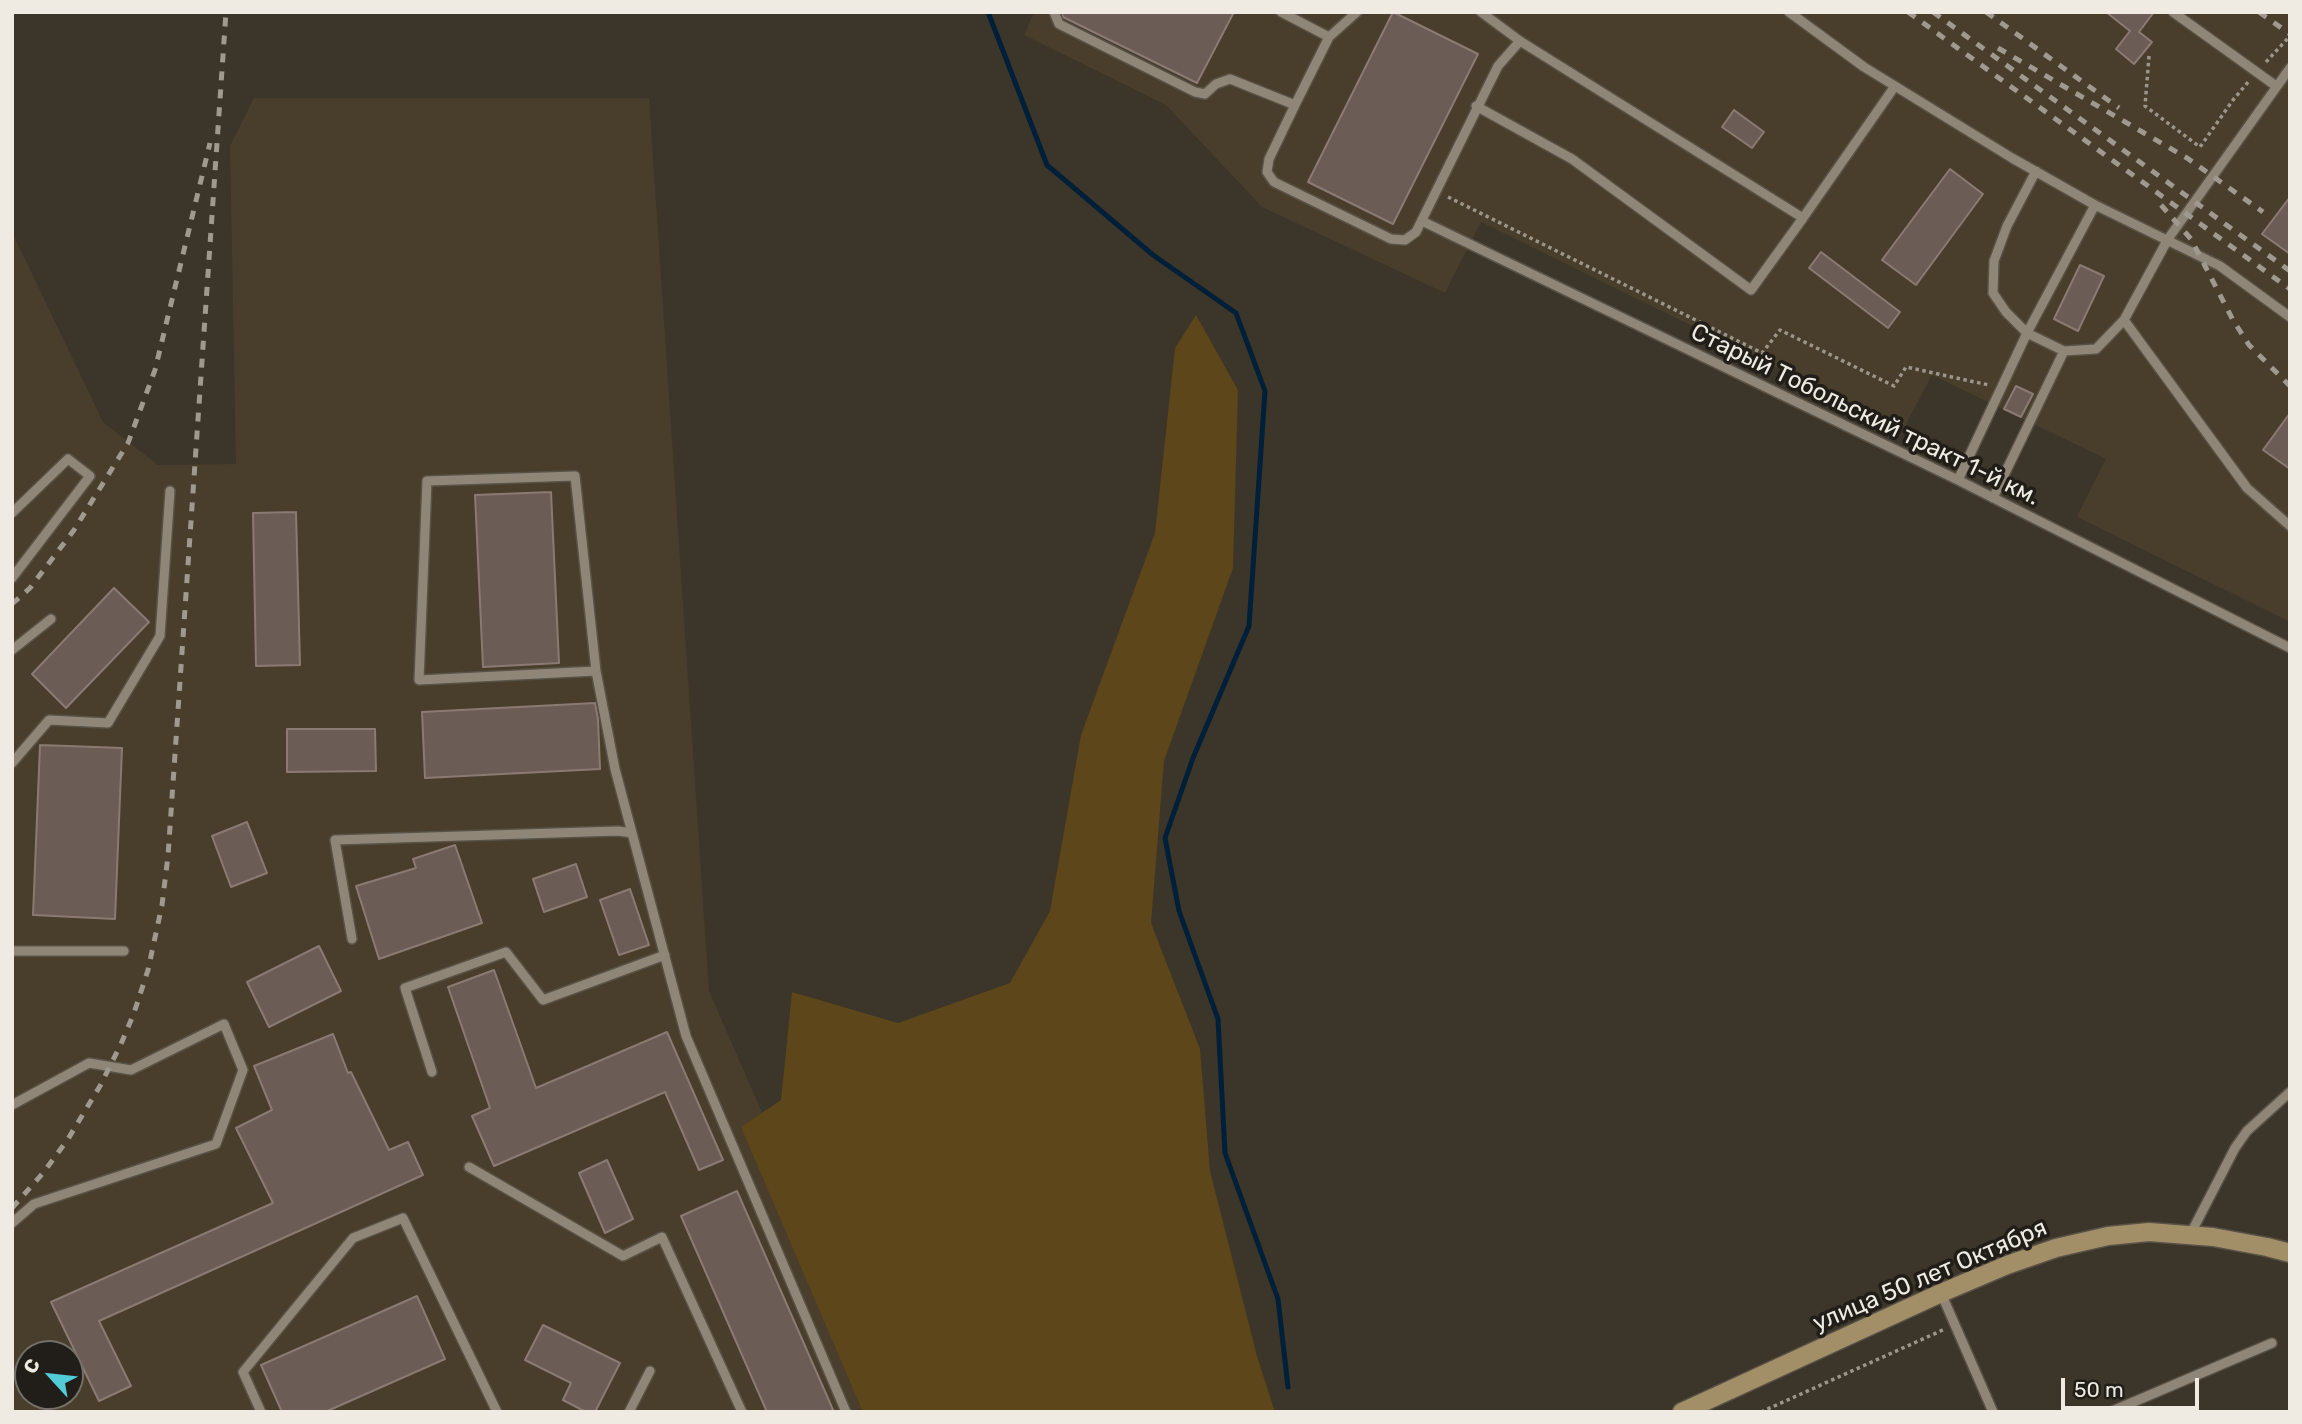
<!DOCTYPE html>
<html>
<head>
<meta charset="utf-8">
<style>
  body { margin:0 }
  #map { position:relative; width:2302px; height:1424px; overflow:hidden; background:#3c3529; font-family:Rubik,sans-serif }
  canvas { display:block }
  .frame { position:absolute; inset:0; border:14px solid #efeae2; pointer-events:none }
  .north { position:absolute; left:14px; top:1340px; width:70px; height:70px; box-sizing:border-box; background:#211d18; border:2px solid #736f69; border-radius:50%; rotate:297deg; font-size:19px; font-weight:700; line-height:28px; text-align:center; color:#efeae2 }
  .north::after { content:''; display:block; margin:auto; width:24px; height:32px; background:#52ccd6; clip-path:polygon(50% 0,100% 100%,50% 72%,0 100%) }
  .scale { position:absolute; left:2061px; top:1378px; width:138px; height:32px; box-sizing:border-box; border:4px solid #efeae2; border-top:0; padding-left:9px; font-size:21px; line-height:24px; white-space:nowrap; color:#efeae2; -webkit-text-stroke:5px #211d18; paint-order:stroke }
</style>
</head>
<body>
<div id="map">
<canvas width="2302" height="1424"></canvas>
<div class="frame"></div>
<div class="north">С</div>
<div class="scale">50 m</div>
</div>
<script>
const g = document.querySelector('canvas').getContext('2d');
g.lineJoin = 'round';
function fillPath(path, color) { g.fillStyle = color; g.fill(path, 'evenodd'); }
const shape = rows => new Path2D(rows.map(r => 'M' + r).join(''));
function stroke(path, color, width, dash) { g.strokeStyle = color; g.lineWidth = width; g.lineCap = dash ? 'butt' : 'round'; g.setLineDash(dash || []); g.stroke(path); }
function write(font, color, halo, rows, align = 'center') {
  g.font = font + ' Rubik,sans-serif'; g.lineWidth = 7; g.setLineDash([]); g.textBaseline = 'middle'; g.strokeStyle = halo; g.fillStyle = color; for (const [text, x, y, turn = 0] of rows) {
    g.save(); g.translate(x, y); g.rotate((+turn || 0) * Math.PI / 180); g.textAlign = isNaN(turn) ? turn : align; if (halo) g.strokeText(text, 0, 0); g.fillText(text, 0, 0); g.restore();
  }
}
fillPath(shape([
  [1034,12,2290,12,2290,622,2077,517,2106,459,1932,375,1903,430,1481,222,1445,293,1262,207,1166,105,1024,35],
  [254,98,649,98,709,991,893,1412,12,1412,12,232,103,422,158,465,236,464,230,146],
  [28,1354,70,1354,70,1396,28,1396]
]), '#483e2b');
fillPath(shape([
  [1196,315,1238,390,1233,568,1164,761,1151,923,1200,1049,1210,1171,1257,1356,1275,1412,863,1412,741,1127,781,1100,792,992,898,1023,1010,983,1050,911,1081,735,1155,533,1175,348]
]), '#5c461a');
stroke(shape([
  [988,12,1047,165,1153,255,1236,313,1265,391,1249,626,1193,758,1165,838,1179,911,1218,1019,1225,1153,1278,1299,1288,1387]
]), '#002039', 5);
const building = shape([
  [1062,12,1234,12,1197,83,1063,17,1062,12],
  [1393,12,1478,54,1393,224,1308,182,1393,12],
  [2106,12,2154,12,2139,32,2152,42,2134,64,2116,49,2130,31,2106,12],
  [1734,110,1764,132,1752,148,1722,127,1734,110],
  [1950,169,1983,194,1916,285,1882,260,1950,169],
  [2290,197,2290,254,2262,234,2290,197],
  [1821,252,1900,312,1888,328,1809,268,1821,252],
  [2080,265,2104,276,2078,331,2054,319,2080,265],
  [2016,386,2033,394,2021,417,2004,409,2016,386],
  [2290,413,2290,469,2263,450,2290,413],
  [551,492,559,663,483,667,475,495,551,492],
  [296,512,300,665,256,666,253,513,296,512],
  [114,588,149,622,66,708,32,674,114,588],
  [595,703,598,719,600,769,425,778,422,712,595,703],
  [287,729,375,729,376,771,287,772,287,729],
  [40,745,122,748,115,919,33,915,40,745],
  [247,822,267,873,231,887,212,836,247,822],
  [455,845,482,923,379,959,356,886,416,868,413,859,455,845],
  [576,864,587,897,544,912,533,879,576,864],
  [630,889,649,945,619,955,600,900,630,889],
  [319,946,341,991,269,1027,247,982,319,946],
  [494,970,536,1088,667,1032,723,1160,699,1170,665,1092,494,1166,472,1116,490,1108,448,987,494,970],
  [333,1034,348,1073,351,1072,389,1150,408,1142,423,1175,99,1321,131,1386,99,1401,51,1302,273,1203,236,1128,272,1110,254,1066,333,1034],
  [607,1160,633,1219,605,1233,579,1173,607,1160],
  [737,1191,834,1412,767,1412,681,1216,737,1191],
  [417,1296,445,1359,325,1412,282,1412,261,1365,417,1296],
  [543,1325,620,1363,595,1412,586,1412,563,1400,571,1383,525,1360,543,1325]
]);
fillPath(building, '#6c5c56');
stroke(building, '#8b7a74', 2);
const lane = shape([
  [1054,12,1059,24,1195,92,1205,94,1216,84,1230,79,1295,105,1269,159,1267,172,1274,182,1391,239,1405,240,1416,232,1498,66,1520,41],
  [1281,12,1329,37,1295,105],
  [1481,12,1520,41,1803,218,1895,86],
  [1789,12,1864,67,2012,158,2095,205,2220,266,2290,317],
  [2173,12,2276,86],
  [1329,37,1357,12],
  [1476,106,1572,159,1751,290,1803,218],
  [2036,171,2007,226,1994,261,1993,293,2006,312,2027,333,2064,351,2096,349,2124,320,2168,239,2290,68],
  [1422,221,1958,480,2290,648],
  [2124,320,2247,488,2290,526],
  [1958,480,2027,333,2095,205],
  [1993,498,2064,351],
  [12,513,68,459,90,476,12,578],
  [12,650,51,619],
  [596,671,419,680,427,481,575,476,596,671,615,769,686,1036,846,1412],
  [12,763,49,720,108,723,160,636,170,491],
  [352,939,335,840,618,831,632,833],
  [12,951,124,951],
  [432,1072,405,988,506,952,543,1000,665,955],
  [12,1105,89,1063,131,1070,224,1024,243,1070,216,1144,34,1204,12,1223],
  [469,1167,623,1256,662,1237,742,1412],
  [2190,1235,2235,1148,2247,1131,2290,1092],
  [1941,1293,1993,1412],
  [261,1412,243,1372,353,1238,403,1218,497,1412],
  [629,1412,650,1371],
  [2110,1412,2272,1343]
]);
const secondary = shape([
  [1682,1412,1941,1293,2007,1265,2056,1248,2108,1236,2149,1232,2213,1237,2267,1247,2290,1253]
]);
stroke(lane, '#585247', 12);
stroke(secondary, '#585247', 21);
stroke(shape([
  [2149,56,2145,106,2200,147,2233,100,2249,81],
  [2266,62,2290,36],
  [1448,197,1762,353,1780,330,1894,386,1906,367,1989,385],
  [1761,1412,1945,1329]
]), '#9b958b', 3.5, [3.5, 3.5]);
stroke(lane, '#8f8678', 9);
stroke(secondary, '#a28f67', 18);
stroke(shape([
  [1908,12,2290,289],
  [1933,12,2290,271],
  [1986,12,2119,108],
  [2259,12,2290,34],
  [1998,48,2187,158,2263,212],
  [2161,205,2191,239,2233,320,2249,345,2290,386],
  [12,604,30,588,74,530,128,443,155,370,210,143],
  [12,1208,43,1173,68,1139,100,1086,121,1044,134,1013,148,970,162,905,168,856,226,12]
]), '#9f998f', 5, [9, 9]);
write('24px', '#efeae2', '#211d18', [
  ["Старый Тобольский тракт 1-й км.",1865,415,26],
  ["улица 50 лет Октября",1930,1276,-23]
]);
</script>
</body>
</html>
